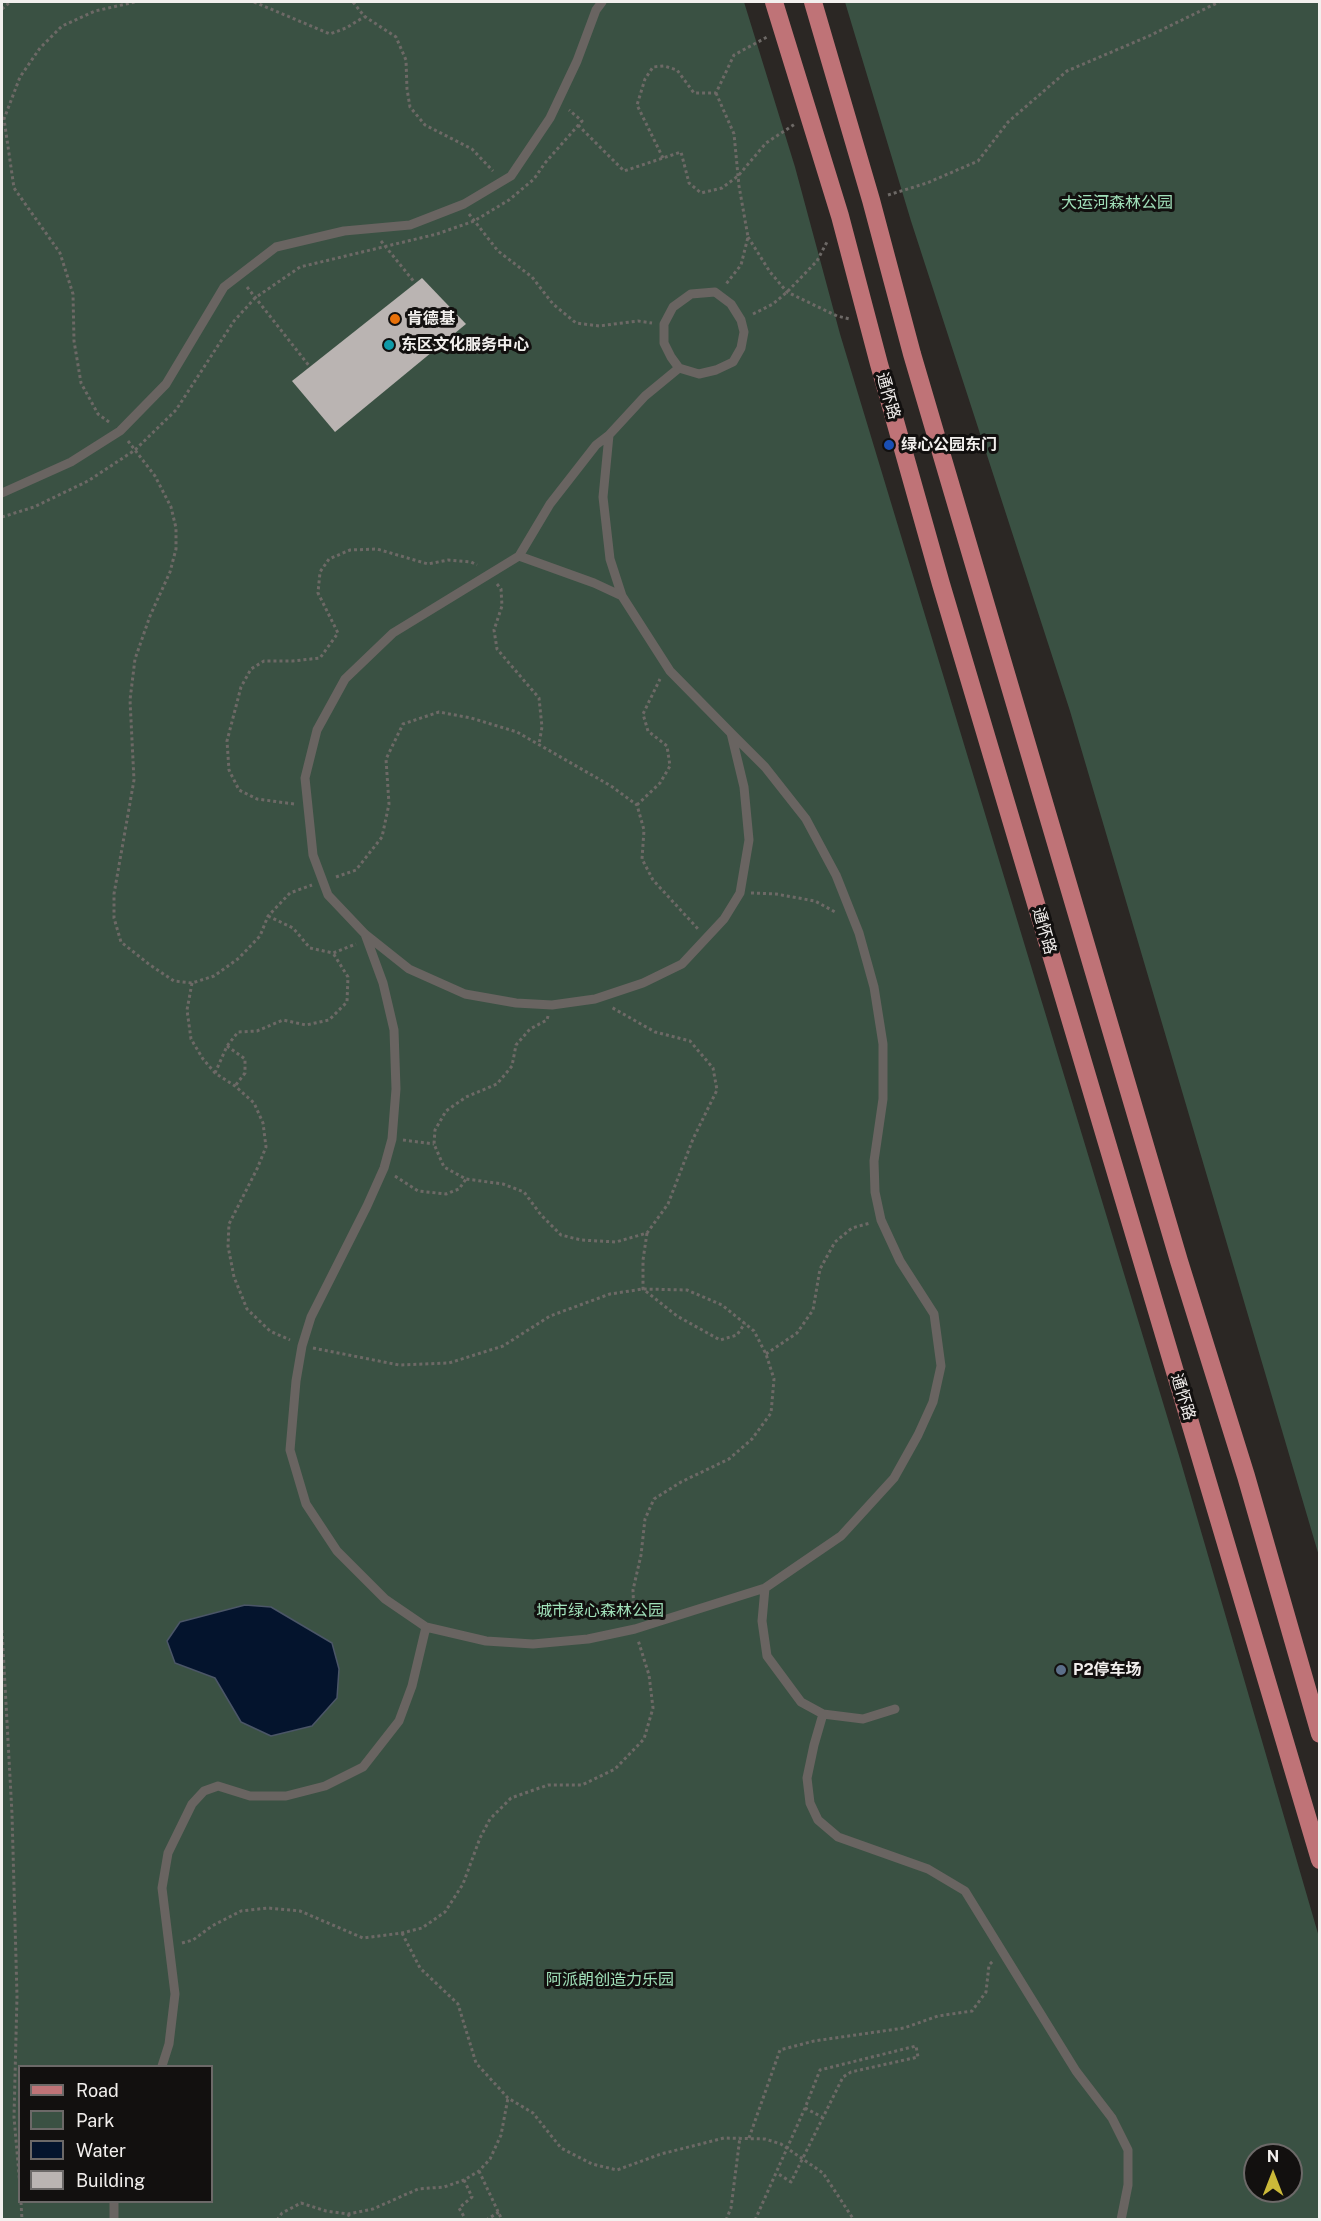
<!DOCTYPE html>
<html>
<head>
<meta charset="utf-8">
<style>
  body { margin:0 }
  #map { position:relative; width:1321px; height:2221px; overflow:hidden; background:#2b2724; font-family:"Public Sans",sans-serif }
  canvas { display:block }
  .frame { position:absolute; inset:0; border:3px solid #f2efed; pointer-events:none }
  .legend { position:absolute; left:18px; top:2065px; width:195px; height:138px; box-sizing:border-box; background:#12100f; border:2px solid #6c6968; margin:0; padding:8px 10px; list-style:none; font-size:18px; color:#f2efed }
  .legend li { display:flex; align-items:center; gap:12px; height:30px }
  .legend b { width:30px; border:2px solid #6c6968 }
  .north { position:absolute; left:1243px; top:2143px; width:60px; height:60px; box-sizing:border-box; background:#12100f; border:2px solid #6c6968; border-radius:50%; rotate:0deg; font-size:16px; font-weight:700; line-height:24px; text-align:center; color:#f2efed }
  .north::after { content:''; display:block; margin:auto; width:21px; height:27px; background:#cbb939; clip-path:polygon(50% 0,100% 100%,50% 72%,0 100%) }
</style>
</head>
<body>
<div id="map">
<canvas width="1321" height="2221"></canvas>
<div class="frame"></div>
<ul class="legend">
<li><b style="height:8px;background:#bf7377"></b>Road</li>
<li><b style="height:16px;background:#3a5143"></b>Park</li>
<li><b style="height:16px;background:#04142d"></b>Water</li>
<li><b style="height:16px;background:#bab4b2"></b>Building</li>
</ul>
<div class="north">N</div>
</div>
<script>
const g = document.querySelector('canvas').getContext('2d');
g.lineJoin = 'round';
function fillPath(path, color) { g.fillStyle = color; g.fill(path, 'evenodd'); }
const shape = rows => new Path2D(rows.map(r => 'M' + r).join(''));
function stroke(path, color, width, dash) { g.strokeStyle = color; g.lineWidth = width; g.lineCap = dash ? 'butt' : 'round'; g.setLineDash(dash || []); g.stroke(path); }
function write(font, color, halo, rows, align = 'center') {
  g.font = font + ' "Public Sans","Noto Sans SC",sans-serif'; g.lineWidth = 6; g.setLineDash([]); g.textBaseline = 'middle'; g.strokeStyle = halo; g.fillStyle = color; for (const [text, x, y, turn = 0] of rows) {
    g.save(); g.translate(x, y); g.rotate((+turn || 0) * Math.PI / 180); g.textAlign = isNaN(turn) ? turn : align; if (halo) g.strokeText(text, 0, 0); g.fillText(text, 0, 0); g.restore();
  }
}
fillPath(shape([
  [2,2,744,2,795,167,840,334,1180,1459,1319,1937,1319,2219,2,2220],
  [20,2066,212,2066,212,2202,20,2202],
  [1255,2155,1291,2155,1291,2191,1255,2191],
  [845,2,1319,2,1319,1556,1070,711,911,221]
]), '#3a5143');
const water = shape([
  [245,1605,271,1607,332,1643,339,1669,337,1698,312,1726,271,1736,241,1722,215,1678,175,1663,167,1641,180,1622,245,1605]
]);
fillPath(water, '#04142d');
stroke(water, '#4b5667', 1.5);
fillPath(shape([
  [422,278,466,324,335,432,292,381]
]), '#bab4b2');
stroke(shape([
  [254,2,330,34,346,28,364,17],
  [353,2,364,16,396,37,406,60,407,89,410,107,425,125,472,149,493,171],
  [2,9,10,2],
  [716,93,734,134,739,186,748,237,741,265,726,284],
  [578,125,624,171,681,152,689,183,701,193,722,188,738,176,766,143,795,124],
  [663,158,637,105,645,79,653,67,664,66,677,70,694,93,716,93,734,55,767,37],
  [888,195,927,183,978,161,1008,122,1067,71,1149,36,1219,2],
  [469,214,498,251,532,277,553,304,576,323,599,326,638,321,652,323],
  [748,237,770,272,787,292,837,316,850,319],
  [381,241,415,283],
  [247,287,310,367],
  [753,314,773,304,787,292,817,261,828,240],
  [109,422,98,414,81,383,74,341,73,294,60,253,14,188,4,119,20,77,40,48,62,26,95,11,135,2],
  [128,441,155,476,171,507,176,528,176,549,170,572,150,616,135,659,130,700,134,780,114,894,114,918,121,942,150,965,174,981,192,983,214,976,239,958,260,936,268,916,290,893,312,885],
  [2,517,34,507,88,481,135,450,176,410,234,321,255,298,300,267,437,234,474,221,509,200,534,179,545,163,582,121,569,110],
  [497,584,501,589,502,606,494,630,497,649,539,698,542,727,539,744],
  [294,804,257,799,239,790,229,770,227,741,241,687,251,669,264,661,293,661,320,658,338,633,318,593,320,572,329,559,350,550,377,549,428,564,448,560,471,562,477,565],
  [637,805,660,783,670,766,667,746,648,731,643,714,660,679],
  [336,877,356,870,382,837,389,804,386,759,403,724,439,712,471,718,517,732,611,786,637,805,644,830,642,859,653,880,699,930],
  [751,893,776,894,815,901,837,913],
  [268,916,293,928,310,948,333,953,356,944],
  [192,983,187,1010,191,1039,203,1059,215,1073,235,1086,254,1103,263,1123,266,1147,257,1169,229,1224,228,1246,234,1277,247,1309,270,1331,290,1340],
  [548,1016,547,1020,530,1029,516,1045,512,1066,497,1084,466,1097,446,1111,435,1130,434,1144,444,1167,466,1179,503,1184,524,1192,541,1215,561,1235,581,1240,616,1242,647,1233,668,1204,693,1139,717,1090,713,1068,690,1041,655,1032,611,1007],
  [227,1046,245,1059,245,1073,235,1086],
  [215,1073,227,1046,238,1032,257,1031,283,1020,306,1025,329,1020,347,1002,348,977,333,953],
  [403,1140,434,1144],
  [395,1176,418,1191,446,1194,459,1189,466,1179],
  [647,1233,643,1260,643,1289,677,1316,720,1340,737,1335,745,1323],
  [313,1348,399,1365,449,1363,503,1346,550,1316,610,1294,643,1289,687,1290,722,1305,754,1331,766,1354,774,1379,771,1413,752,1439,729,1459,681,1482,654,1499,645,1519,641,1555,633,1590,634,1616],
  [766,1354,797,1333,813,1310,820,1269,835,1242,852,1228,870,1223],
  [2,1630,12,1814,17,1996,14,2117,20,2186],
  [402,1933,420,1968,458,2004,476,2063,508,2098,533,2113,561,2148,592,2164,617,2170,661,2154,724,2138,765,2139,781,2144,823,2173,854,2220],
  [182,1943,193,1940,212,1926,241,1911,268,1908,300,1911,363,1938,402,1933,422,1928,445,1912,463,1884,480,1838,490,1819,511,1798,548,1785,582,1785,615,1769,644,1739,653,1708,649,1675,638,1640],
  [805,2108,822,2117],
  [749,2138,780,2050,814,2041,904,2028,938,2016,972,2011,986,1992,989,1965,993,1961],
  [479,2171,502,2220],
  [464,2180,472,2197,459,2208,466,2220],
  [21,2202,22,2220],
  [348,2214,351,2220],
  [277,2220,282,2213,301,2203,326,2211,348,2214,373,2209,418,2189,444,2187,464,2180,479,2171,490,2159,501,2135,508,2098],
  [486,2220,499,2212],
  [726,2220,731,2208,740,2137],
  [755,2220,805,2108,820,2070,916,2046,918,2057,851,2072,843,2077,791,2182,777,2173]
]), '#6d6966', 3, [3, 3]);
stroke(shape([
  [609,435,603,497,610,559,622,596,670,671,731,733,744,787,749,840,740,893,724,919,682,964,643,983,595,999,552,1005,516,1003,465,994,409,969,365,934,328,895,313,855,305,778,317,730,345,679,393,633,519,556,550,504,596,445,609,435,645,396,679,368,699,374,716,370,733,362,741,348,744,332,741,320,731,304,715,292,691,294,673,307,664,324,664,343,671,357,679,368],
  [2,493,71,462,120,431,166,384,224,287,276,247,344,231,410,225,464,204,511,176,550,118,577,61,596,10,602,2],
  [519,556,594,583,622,596],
  [365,934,383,983,394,1030,396,1089,392,1139,384,1168,367,1206,311,1317,302,1346,296,1381,290,1450,306,1504,337,1551,385,1599,426,1627,486,1641,533,1644,588,1639,635,1629,765,1588,841,1536,894,1478,918,1435,933,1402,941,1366,934,1314,900,1261,881,1220,875,1192,874,1161,883,1099,883,1044,874,987,859,933,836,875,806,819,765,767,731,733],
  [765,1588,762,1621,767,1656,801,1702,823,1714,863,1719,895,1709],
  [823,1714,814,1745,807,1778,810,1803,818,1820,838,1837,928,1869,965,1891,1076,2071,1112,2118,1128,2150,1128,2185,1121,2220],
  [162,2066,169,2044,175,1994,162,1888,168,1853,192,1804,204,1791,218,1786,250,1796,286,1796,325,1786,363,1767,399,1721,412,1686,426,1627],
  [114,2220,114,2202]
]), '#696461', 9);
stroke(shape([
  [774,2,840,216,879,364,941,584,1320,1860],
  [813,2,871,200,912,354,1179,1261,1246,1476,1320,1734]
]), '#bf7377', 18);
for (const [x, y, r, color] of [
  [395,319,6,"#e8710a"],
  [389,345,6,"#0f9aa8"],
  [889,445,6,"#1a4fb4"],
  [1061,1670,6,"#5c6f8a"]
]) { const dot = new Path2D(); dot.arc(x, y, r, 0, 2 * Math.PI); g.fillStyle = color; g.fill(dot); stroke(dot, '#12100f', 2); }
write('16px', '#a0e0b9', '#12100f', [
  ["大运河森林公园",1117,203],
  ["城市绿心森林公园",600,1611],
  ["阿派朗创造力乐园",610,1980]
]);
write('bold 16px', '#f2efed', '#12100f', [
  ["肯德基",407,319],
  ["东区文化服务中心",401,345],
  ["绿心公园东门",901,445],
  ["P2停车场",1073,1670]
], 'left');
write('16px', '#f2efed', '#12100f', [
  ["通怀路",888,396,74],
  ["通怀路",1044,931,74],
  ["通怀路",1183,1397,73]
]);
</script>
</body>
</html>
